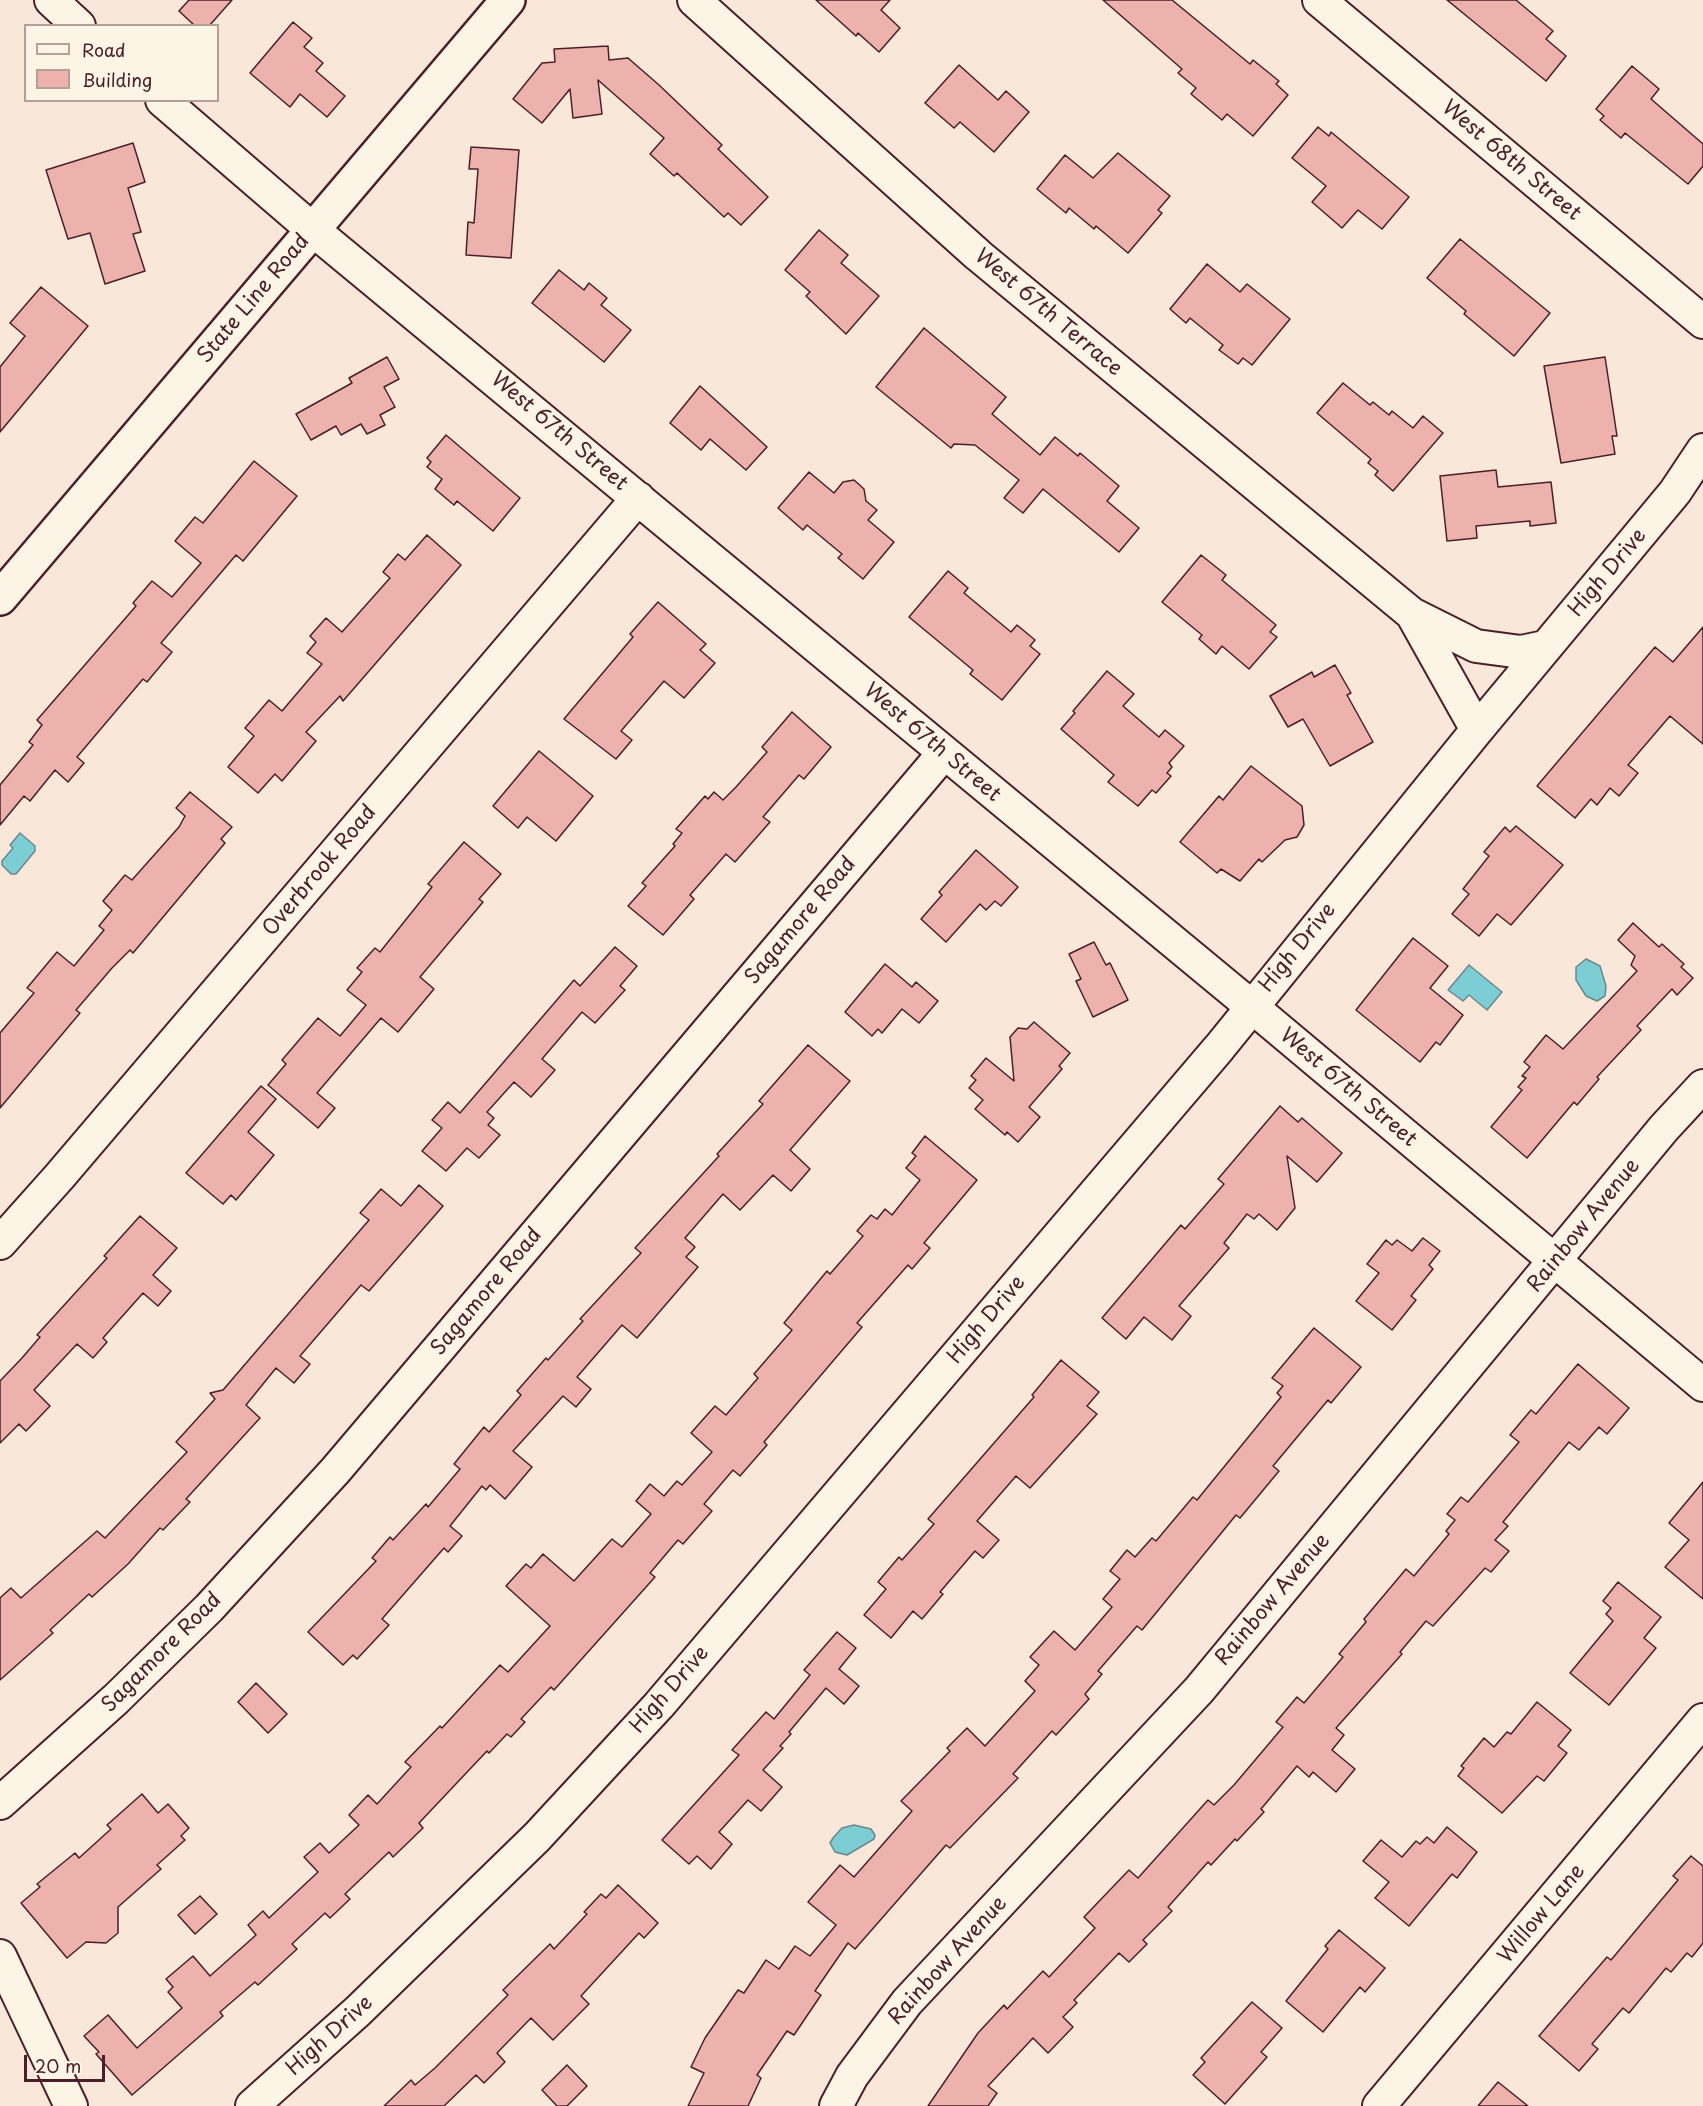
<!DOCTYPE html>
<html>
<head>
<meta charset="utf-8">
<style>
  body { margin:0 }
  #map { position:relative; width:1703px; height:2106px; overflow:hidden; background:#f9e8d9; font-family:"Playpen Sans",sans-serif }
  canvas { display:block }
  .legend { position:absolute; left:24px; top:24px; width:195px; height:78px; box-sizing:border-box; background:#fcf5e5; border:2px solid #b59f9b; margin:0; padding:8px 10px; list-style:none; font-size:18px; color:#4a1f2b }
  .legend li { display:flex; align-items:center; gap:12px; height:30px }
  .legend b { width:30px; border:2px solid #b59f9b }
  .scale { position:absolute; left:24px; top:2055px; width:81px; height:27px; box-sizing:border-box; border:3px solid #4a1f2b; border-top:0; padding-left:8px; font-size:18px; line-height:21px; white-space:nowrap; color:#4a1f2b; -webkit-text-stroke:4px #fcf5e5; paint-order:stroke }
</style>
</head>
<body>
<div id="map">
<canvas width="1703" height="2106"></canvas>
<ul class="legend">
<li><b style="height:8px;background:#fcf5e5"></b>Road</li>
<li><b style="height:16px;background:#edb2ab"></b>Building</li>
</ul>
<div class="scale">20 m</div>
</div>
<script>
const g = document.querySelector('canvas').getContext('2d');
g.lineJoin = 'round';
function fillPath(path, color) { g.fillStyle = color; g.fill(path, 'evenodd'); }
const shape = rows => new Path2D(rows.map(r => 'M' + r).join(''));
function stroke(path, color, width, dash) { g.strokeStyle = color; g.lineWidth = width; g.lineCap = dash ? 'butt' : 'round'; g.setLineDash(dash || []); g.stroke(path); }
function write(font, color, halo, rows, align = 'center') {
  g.font = font + ' "Playpen Sans",sans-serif'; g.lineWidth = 4.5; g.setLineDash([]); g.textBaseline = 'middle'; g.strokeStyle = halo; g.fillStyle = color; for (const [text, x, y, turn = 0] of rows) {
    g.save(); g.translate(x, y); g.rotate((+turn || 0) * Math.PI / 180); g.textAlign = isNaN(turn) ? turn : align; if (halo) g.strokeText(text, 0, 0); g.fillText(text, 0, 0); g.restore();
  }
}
const water = shape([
  [20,833,35,846,35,851,16,874,11,874,2,865,2,861,13,848,10,845,20,833],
  [1586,959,1600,966,1606,986,1605,996,1597,1001,1586,996,1576,980,1576,967,1586,959],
  [1469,965,1502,992,1487,1010,1469,995,1463,1001,1448,990,1469,965],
  [854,1825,871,1829,875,1835,874,1839,847,1855,835,1852,830,1843,833,1838,842,1828,854,1825]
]);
fillPath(water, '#7dced4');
stroke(water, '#698890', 1.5);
const building = shape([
  [189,0,232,0,209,26,195,26,179,11,189,0],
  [816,0,890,0,881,10,900,28,879,52,858,33,856,36,816,0],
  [1103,0,1172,0,1250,64,1253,60,1279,81,1276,84,1288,95,1253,136,1227,114,1222,120,1191,94,1196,88,1178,73,1182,69,1103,0],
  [1447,0,1516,0,1553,31,1546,39,1566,56,1546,81,1447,0],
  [293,22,312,38,304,47,323,63,316,71,345,96,327,117,300,94,290,107,250,73,293,22],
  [608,46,609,60,628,58,659,85,722,145,718,149,768,197,741,225,728,213,724,217,677,173,674,176,650,154,664,138,598,80,602,114,573,118,570,89,542,123,513,99,542,63,555,62,554,49,608,46],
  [959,65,998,100,1006,91,1029,112,994,152,960,122,954,128,925,103,959,65],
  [1632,66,1659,89,1651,99,1703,144,1703,166,1688,184,1625,133,1621,138,1600,120,1604,116,1596,109,1632,66],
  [1318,127,1329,136,1331,132,1409,197,1382,229,1358,210,1342,228,1312,202,1326,186,1292,158,1318,127],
  [133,143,145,182,128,188,141,232,133,234,145,271,105,284,90,233,68,239,46,170,133,143],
  [471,147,519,150,511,258,466,255,468,222,474,223,478,169,469,169,471,147],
  [1118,153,1170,196,1158,210,1162,213,1128,253,1096,226,1094,229,1069,208,1066,213,1037,189,1065,155,1093,178,1118,153],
  [819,230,848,255,841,263,879,296,846,334,806,296,810,292,785,270,819,230],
  [1460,239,1550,313,1514,356,1464,314,1466,311,1427,278,1460,239],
  [1207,264,1240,292,1247,284,1290,319,1252,365,1243,358,1238,364,1219,350,1223,345,1190,318,1186,323,1170,309,1207,264],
  [559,270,584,290,589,283,607,298,601,305,631,330,604,362,532,303,559,270],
  [41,287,88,326,0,432,0,367,25,336,10,323,41,287],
  [924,328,1006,397,992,414,1040,455,1055,437,1078,456,1080,453,1119,486,1107,501,1139,528,1119,552,1043,489,1023,513,1004,498,1019,480,975,445,954,444,951,448,876,387,924,328],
  [387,357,399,379,384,387,395,407,380,415,385,425,367,434,361,424,341,435,336,426,311,440,296,414,352,383,349,378,387,357],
  [1605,357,1617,436,1612,436,1615,454,1561,463,1544,366,1605,357],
  [1343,383,1370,405,1373,402,1389,415,1392,411,1413,428,1423,416,1443,433,1393,491,1375,475,1378,471,1368,463,1371,459,1317,413,1343,383],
  [700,386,767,447,746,470,710,439,701,450,670,423,700,386],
  [446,435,520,498,493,531,457,501,454,505,435,489,442,479,427,467,431,462,427,458,446,435],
  [254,461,297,496,243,561,236,555,161,643,172,652,147,682,143,679,77,757,84,763,68,782,55,770,30,801,24,796,0,825,0,785,33,745,29,742,42,725,37,720,136,606,133,603,152,581,172,597,201,563,175,541,195,517,203,523,254,461],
  [1496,470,1498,487,1551,482,1556,523,1530,526,1530,521,1476,526,1477,538,1447,541,1440,476,1496,470],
  [809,472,834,493,843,482,854,480,864,489,866,501,877,510,868,520,894,542,863,579,838,558,842,554,807,525,803,530,778,508,809,472],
  [427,535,461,565,343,701,340,696,306,732,316,741,282,781,275,774,258,793,228,767,254,736,245,728,269,700,282,711,322,664,307,653,316,642,310,636,326,618,342,632,390,578,383,572,398,554,405,560,427,535],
  [1201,555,1226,575,1222,580,1276,625,1270,632,1277,637,1249,669,1222,646,1216,654,1199,639,1202,635,1162,602,1201,555],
  [948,571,968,588,964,593,1011,632,1017,625,1035,640,1030,646,1040,654,1002,700,970,674,973,670,909,617,948,571],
  [658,602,706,644,700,650,715,663,684,698,664,681,621,731,632,740,616,759,564,719,633,637,630,634,658,602],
  [1703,627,1703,744,1670,716,1628,765,1638,773,1619,796,1610,788,1597,805,1591,799,1575,818,1537,786,1655,647,1673,662,1703,627],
  [1335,665,1351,693,1347,695,1373,742,1330,766,1303,719,1288,727,1270,696,1312,672,1314,677,1335,665],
  [1107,671,1134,694,1123,706,1159,737,1165,730,1184,746,1169,763,1172,767,1167,773,1171,776,1156,793,1152,790,1138,806,1108,782,1114,775,1061,729,1075,713,1073,711,1107,671],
  [792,712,831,747,804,779,799,775,763,817,770,822,735,862,726,854,690,895,694,899,663,935,628,906,646,886,642,883,675,846,673,844,682,833,676,829,705,796,708,799,714,792,723,800,736,787,767,752,762,747,792,712],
  [539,751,593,796,556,841,527,817,518,828,493,806,539,751],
  [1251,766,1302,806,1304,825,1297,837,1285,840,1262,862,1259,859,1240,881,1221,869,1217,873,1180,842,1219,796,1223,800,1251,766],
  [190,792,232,827,221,839,225,843,133,953,130,950,112,968,76,1010,80,1013,0,1108,0,1033,34,993,27,988,57,952,74,966,104,930,99,926,112,910,103,901,125,875,132,880,179,827,185,816,176,808,190,792],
  [1516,826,1563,865,1511,925,1497,914,1479,936,1452,914,1469,894,1463,889,1489,856,1484,852,1505,827,1510,832,1516,826],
  [464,842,501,874,479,899,483,902,420,977,434,989,398,1032,381,1018,317,1093,335,1108,318,1128,268,1085,286,1064,282,1060,318,1018,340,1036,366,1005,347,990,362,972,357,968,375,948,380,952,432,887,428,884,464,842],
  [976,850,1018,887,1001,906,995,901,986,910,980,904,946,942,921,919,942,895,939,892,976,850],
  [1633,923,1659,947,1662,944,1684,964,1681,967,1693,978,1677,995,1672,989,1637,1026,1641,1030,1597,1077,1599,1079,1577,1105,1574,1102,1527,1158,1491,1127,1522,1090,1518,1087,1526,1078,1522,1076,1530,1067,1524,1062,1546,1035,1563,1049,1637,971,1631,965,1635,956,1618,940,1633,923],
  [1413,938,1448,966,1430,988,1463,1015,1440,1045,1436,1042,1420,1062,1356,1010,1413,938],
  [1094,942,1106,965,1110,963,1128,1000,1093,1017,1076,981,1081,979,1069,954,1094,942],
  [615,947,637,966,620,986,625,990,595,1023,582,1012,542,1059,555,1070,531,1097,514,1082,487,1112,494,1118,488,1125,500,1135,479,1158,467,1148,446,1171,422,1151,442,1128,432,1120,448,1102,460,1113,574,980,580,986,615,947],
  [885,964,912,987,916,982,938,1001,919,1023,902,1009,882,1033,878,1029,872,1036,845,1012,885,964],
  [1034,1022,1070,1053,1059,1066,1062,1069,1029,1107,1040,1117,1018,1142,1007,1132,1005,1135,975,1109,983,1100,969,1088,976,1080,971,1076,986,1058,1014,1081,1010,1037,1018,1028,1027,1029,1034,1022],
  [808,1045,850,1081,790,1150,810,1169,791,1191,773,1175,740,1210,723,1194,685,1238,695,1247,686,1257,698,1267,637,1338,622,1325,577,1377,591,1389,576,1407,563,1396,513,1451,532,1467,505,1499,490,1485,486,1490,482,1486,450,1526,462,1536,448,1552,444,1548,382,1619,389,1625,357,1659,353,1655,343,1665,308,1632,376,1561,372,1558,390,1537,393,1540,426,1504,428,1507,460,1469,454,1464,484,1427,489,1432,521,1395,517,1391,546,1358,548,1360,583,1321,580,1319,641,1253,635,1248,719,1156,717,1154,763,1104,759,1101,808,1045],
  [261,1086,276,1099,248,1132,274,1155,236,1200,231,1195,223,1204,186,1173,261,1086],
  [1280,1106,1298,1122,1302,1118,1342,1153,1317,1182,1287,1156,1295,1208,1277,1230,1259,1214,1254,1219,1247,1214,1224,1243,1229,1248,1179,1306,1191,1316,1172,1340,1144,1317,1126,1339,1102,1318,1181,1225,1185,1229,1224,1184,1218,1179,1280,1106],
  [925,1136,977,1180,924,1243,930,1248,912,1269,908,1265,857,1323,862,1327,764,1442,767,1445,740,1476,733,1470,704,1504,712,1511,683,1544,678,1540,650,1573,655,1577,554,1690,551,1687,521,1719,525,1722,511,1737,507,1734,489,1753,487,1751,419,1823,423,1828,393,1857,389,1852,345,1894,350,1899,330,1918,325,1913,292,1944,297,1949,258,1985,255,1982,220,2012,223,2016,132,2095,96,2054,99,2052,84,2036,108,2015,137,2048,182,2008,168,1992,173,1987,166,1979,193,1956,210,1976,256,1935,248,1925,263,1911,269,1918,318,1872,304,1857,320,1843,329,1853,359,1825,349,1815,368,1795,377,1804,411,1767,405,1762,440,1726,442,1728,500,1665,508,1672,550,1626,506,1586,526,1564,531,1568,543,1554,574,1581,612,1539,622,1547,651,1514,636,1501,650,1484,664,1496,677,1481,682,1485,712,1452,691,1433,715,1406,726,1415,758,1378,754,1374,792,1330,784,1323,827,1271,830,1274,863,1236,857,1231,871,1215,877,1219,885,1209,892,1215,920,1180,906,1168,916,1156,912,1153,925,1136],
  [419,1185,443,1206,369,1291,361,1285,300,1356,310,1364,294,1383,276,1368,246,1405,260,1418,186,1499,190,1502,163,1530,160,1528,128,1564,92,1597,89,1594,50,1630,53,1633,0,1680,0,1598,11,1588,21,1598,97,1531,105,1538,187,1452,176,1442,215,1399,210,1393,223,1390,369,1220,360,1213,381,1189,401,1206,419,1185],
  [140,1216,177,1248,153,1275,171,1291,158,1306,143,1293,103,1338,107,1342,93,1358,77,1344,34,1390,50,1406,26,1431,19,1424,0,1443,0,1381,22,1358,40,1337,37,1335,107,1258,104,1256,140,1216],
  [1423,1238,1440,1251,1429,1265,1433,1269,1411,1296,1416,1300,1392,1330,1356,1301,1379,1273,1367,1264,1386,1240,1392,1245,1397,1240,1412,1251,1423,1238],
  [1314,1328,1361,1367,1331,1403,1328,1400,1273,1466,1279,1471,1240,1518,1236,1515,1142,1630,1137,1626,1098,1671,1102,1674,1085,1694,1089,1699,1056,1735,1052,1731,1013,1774,1018,1778,950,1848,946,1845,855,1949,848,1943,815,1991,821,1995,794,2035,787,2031,757,2075,761,2078,748,2106,688,2106,704,2073,691,2067,705,2038,738,1990,744,1993,766,1960,779,1969,795,1946,810,1956,836,1925,808,1902,840,1865,854,1877,912,1811,901,1801,950,1751,947,1748,967,1728,985,1746,1035,1691,1025,1681,1039,1665,1030,1657,1054,1631,1075,1650,1112,1607,1103,1599,1120,1579,1110,1571,1127,1550,1135,1557,1152,1538,1156,1541,1193,1497,1197,1500,1281,1397,1277,1393,1283,1386,1272,1378,1314,1328],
  [1061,1360,1099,1392,1087,1406,1097,1414,1030,1488,1016,1476,977,1521,999,1540,983,1558,975,1551,940,1592,943,1594,922,1619,913,1611,891,1638,864,1615,886,1589,878,1582,899,1557,902,1560,934,1524,928,1519,1034,1397,1032,1395,1061,1360],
  [1578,1364,1629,1408,1607,1434,1599,1427,1579,1450,1569,1442,1503,1522,1508,1526,1495,1540,1509,1551,1491,1572,1485,1568,1433,1626,1426,1621,1400,1652,1402,1654,1336,1728,1344,1735,1332,1750,1355,1769,1336,1792,1313,1772,1309,1777,1297,1766,1261,1809,1264,1812,1237,1841,1235,1839,1211,1865,1208,1862,1168,1907,1172,1911,1143,1940,1147,1944,1129,1962,1119,1953,1074,2000,1077,2003,1063,2017,1073,2027,1048,2053,1033,2038,988,2086,997,2093,988,2106,928,2106,978,2033,1004,2005,1007,2009,1043,1971,1049,1977,1095,1928,1084,1917,1129,1870,1138,1878,1208,1800,1214,1805,1234,1785,1283,1727,1276,1722,1297,1697,1304,1703,1343,1657,1339,1654,1366,1622,1364,1619,1406,1569,1414,1576,1449,1534,1446,1531,1455,1520,1447,1514,1461,1497,1468,1502,1519,1442,1510,1435,1531,1410,1536,1414,1578,1364],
  [1703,1482,1703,1599,1665,1567,1689,1540,1669,1523,1703,1482],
  [1618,1582,1661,1617,1644,1638,1656,1648,1609,1705,1570,1673,1613,1621,1606,1614,1611,1608,1603,1601,1618,1582],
  [837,1632,856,1648,839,1669,859,1686,844,1704,826,1688,789,1732,791,1734,780,1746,783,1748,763,1770,782,1787,761,1811,748,1800,719,1832,732,1844,711,1869,697,1856,689,1864,662,1840,739,1755,732,1750,766,1712,774,1719,810,1675,804,1670,837,1632],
  [256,1683,287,1714,268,1733,238,1702,256,1683],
  [1537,1702,1571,1730,1558,1746,1567,1753,1544,1781,1537,1776,1502,1813,1458,1776,1464,1768,1461,1766,1484,1738,1494,1747,1507,1732,1511,1734,1537,1702],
  [142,1794,158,1813,168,1804,189,1828,181,1836,185,1840,157,1865,161,1869,118,1907,118,1933,106,1943,86,1942,67,1958,21,1903,40,1887,37,1884,75,1853,79,1858,111,1829,107,1825,142,1794],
  [1447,1827,1477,1852,1457,1878,1452,1874,1409,1926,1375,1898,1389,1882,1363,1861,1381,1840,1402,1857,1416,1841,1420,1844,1427,1837,1434,1843,1447,1827],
  [1691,1856,1703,1866,1703,1943,1692,1957,1687,1953,1671,1972,1666,1968,1629,2013,1623,2008,1592,2044,1598,2049,1579,2071,1539,2036,1607,1957,1611,1960,1678,1880,1673,1876,1691,1856],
  [618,1885,658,1923,644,1938,639,1933,581,1996,589,2004,553,2040,531,2018,497,2053,505,2062,484,2083,476,2075,444,2106,384,2106,411,2080,415,2085,435,2068,508,1995,503,1990,550,1944,554,1949,587,1914,584,1912,601,1894,606,1898,618,1885],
  [200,1896,217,1914,195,1934,178,1915,200,1896],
  [1339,1930,1385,1968,1365,1992,1360,1987,1323,2032,1286,2001,1328,1949,1325,1946,1339,1930],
  [1252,2002,1282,2028,1261,2052,1267,2057,1225,2104,1193,2075,1205,2062,1201,2058,1252,2002],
  [567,2065,587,2086,567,2106,557,2106,542,2090,567,2065],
  [1498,2082,1528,2106,1478,2106,1498,2082]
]);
fillPath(building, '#edb2ab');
stroke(building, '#4a1f2b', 1.5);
const street = shape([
  [51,0,79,26],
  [694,0,978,255,1412,614,1476,646,1521,652,1545,647],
  [1319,0,1703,322],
  [162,100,313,230,1251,1006,1703,1385],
  [1412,614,1477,730],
  [0,1243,59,1177,638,498],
  [0,1803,116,1699,209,1608,335,1471,944,753],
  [0,1956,71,2106],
  [252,2106,358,2011,537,1837,659,1705,1219,1048,1477,730,1675,492,1703,450],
  [836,2106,852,2076,907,2002,1199,1690,1664,1128,1703,1086],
  [1379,2106,1703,1720]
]);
const secondary = shape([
  [0,598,508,0]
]);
stroke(street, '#4a1f2b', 36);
stroke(secondary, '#4a1f2b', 38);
stroke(street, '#fcf5e5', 32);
stroke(secondary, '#fcf5e5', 33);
write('21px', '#4a1f2b', '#fcf5e5', [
  ["West 68th Street",1511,161,40],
  ["State Line Road",254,299,-50],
  ["West 67th Terrace",1048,313,40],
  ["West 67th Street",559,432,40],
  ["High Drive",1608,573,-50],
  ["West 67th Street",932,743,40],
  ["Overbrook Road",320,871,-50],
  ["Sagamore Road",801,921,-50],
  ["High Drive",1298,948,-51],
  ["West 67th Street",1348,1088,40],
  ["Rainbow Avenue",1584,1226,-51],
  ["Sagamore Road",487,1292,-50],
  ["High Drive",987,1320,-50],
  ["Rainbow Avenue",1273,1600,-50],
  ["Sagamore Road",162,1653,-45],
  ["High Drive",670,1690,-49],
  ["Willow Lane",1542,1914,-50],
  ["Rainbow Avenue",948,1961,-48],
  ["High Drive",330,2036,-42]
]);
</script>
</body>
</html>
